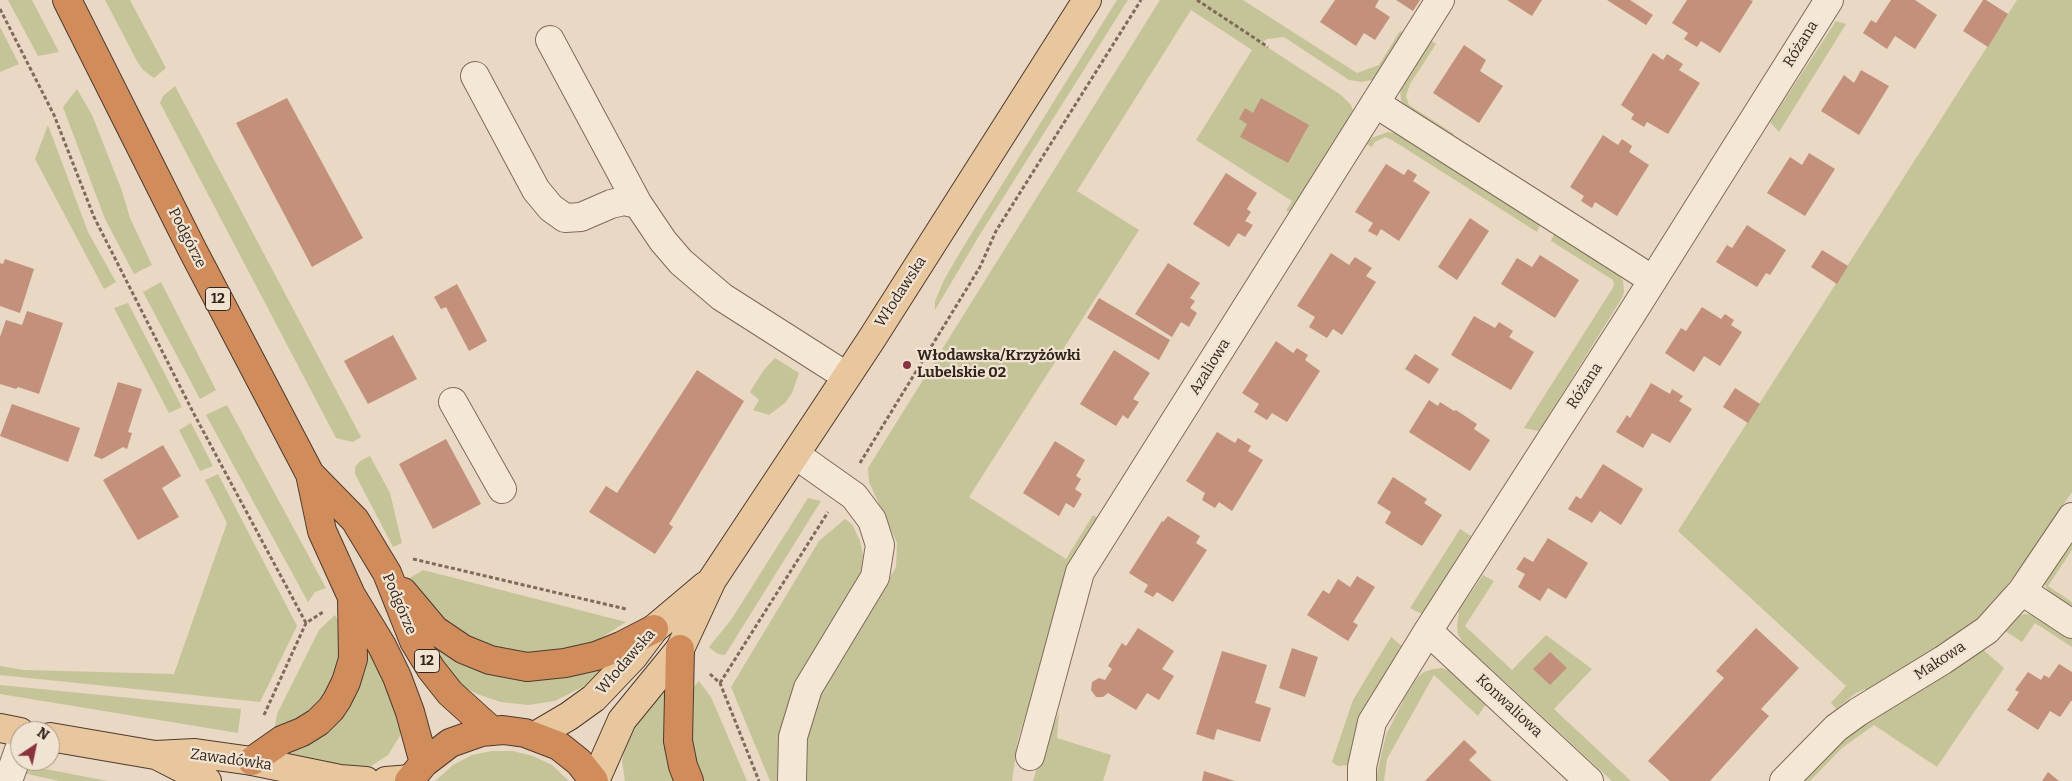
<!DOCTYPE html>
<html>
<head>
<meta charset="utf-8">
<style>
  body { margin:0 }
  #map { position:relative; width:2072px; height:781px; overflow:hidden; background:#e9d8c3; font-family:Bitter,serif }
  canvas { display:block }
  .north { position:absolute; left:10px; top:721px; width:50px; height:50px; box-sizing:border-box; background:#f1e3d1; border:1px solid #a59789; border-radius:50%; rotate:34deg; font-size:14px; font-weight:700; line-height:20px; text-align:center; color:#32251e }
  .north::after { content:''; display:block; margin:auto; width:18px; height:22px; background:#8a323f; clip-path:polygon(50% 0,100% 100%,50% 72%,0 100%) }
</style>
</head>
<body>
<div id="map">
<canvas width="2072" height="781"></canvas>
<div class="north">N</div>
</div>
<script>
const g = document.querySelector('canvas').getContext('2d');
g.lineJoin = 'round';
function fillPath(path, color) { g.fillStyle = color; g.fill(path, 'evenodd'); }
const shape = rows => new Path2D(rows.map(r => 'M' + r).join(''));
function stroke(path, color, width, dash) { g.strokeStyle = color; g.lineWidth = width; g.lineCap = dash ? 'butt' : 'round'; g.setLineDash(dash || []); g.stroke(path); }
function write(font, color, halo, rows, align = 'center') {
  g.font = font + ' Bitter,serif'; g.lineWidth = 4.5; g.setLineDash([]); g.textBaseline = 'middle'; g.strokeStyle = halo; g.fillStyle = color; for (const [text, x, y, turn = 0] of rows) {
    g.save(); g.translate(x, y); g.rotate((+turn || 0) * Math.PI / 180); g.textAlign = isNaN(turn) ? turn : align; if (halo) g.strokeText(text, 0, 0); g.fillText(text, 0, 0); g.restore();
  }
}
fillPath(shape([
  [8,0,32,0,59,52,38,56],
  [105,0,130,0,166,68,154,78,143,70,137,61],
  [1117,0,1128,0,979,236,935,310,935,301,945,278,965,244],
  [1160,0,1243,0,1357,73,1379,65,1400,31,1409,35,1377,79,1361,82,1349,80,1284,37,1267,39,1261,43,1341,95,1351,105,1353,111,1351,118,1293,212,1286,211,1292,201,1196,140,1252,50,1191,10,1077,191,1139,230,969,497,1066,559,1093,515,1099,519,1071,572,1018,739,1012,781,799,781,805,724,821,694,896,567,897,543,869,482,868,468],
  [2017,0,2072,0,2072,492,2027,559,1979,621,1950,644,1869,691,1865,689,1856,693,1836,709,1831,703,1846,686,1678,531],
  [1836,21,1846,24,1779,132,1770,122],
  [0,27,19,64,0,72],
  [1429,39,1436,44,1410,84,1406,96,1409,105,1454,134,1451,139,1404,107,1401,100,1400,89],
  [175,86,361,437,353,442,336,438,160,103,163,96],
  [77,89,92,115,122,191,130,218,152,265,134,274,105,219,63,107],
  [48,125,88,232,116,282,104,289,35,159],
  [1388,132,1398,134,1541,223,1537,232,1392,140,1385,137,1375,142,1372,147,1366,144,1371,138],
  [1555,231,1617,272,1623,281,1624,292,1622,298,1539,431,1524,428,1614,286,1613,280,1551,241],
  [161,282,216,390,200,399,143,292],
  [128,303,182,407,169,413,114,308],
  [775,358,799,373,792,393,785,403,769,415,753,410,759,400,750,392,763,371],
  [227,405,326,588,315,592,308,602,206,415],
  [191,423,213,466,200,471,179,430],
  [370,456,390,493,402,543,393,547,355,474,355,467,360,461],
  [218,474,297,626,260,702,0,675,0,666,24,670,174,674,227,523,205,480],
  [808,498,821,501,725,655,718,654,709,647,731,620],
  [845,519,852,524,860,541,864,560,862,576,839,612,787,707,779,750,778,781,770,781,731,687,819,541],
  [2072,527,2072,550,2048,586,2072,602,2072,611,2050,595,2042,579],
  [1460,529,1471,536,1422,614,1410,608],
  [423,570,626,622,596,641,569,651,537,655,508,652,480,643,455,630,437,613,421,597,410,578],
  [1483,575,1494,581,1465,626,1512,670,1546,635,1592,669,1554,709,1631,781,1612,781,1463,643,1458,634,1457,626,1459,610],
  [2025,614,2034,615,2072,635,2072,647,2035,623,2022,642,2002,629,2014,617],
  [335,615,341,625,342,660,323,699,307,714,274,732,277,714,319,630],
  [424,635,451,654,617,655,596,680,555,701,528,705,501,702,477,694,464,687,434,653],
  [1391,637,1402,646,1366,707,1359,721,1348,765,1338,766,1332,762,1353,700],
  [368,641,400,716,400,736,388,755,368,768,357,771,281,754,335,724,351,704,365,670,368,654],
  [1980,647,2004,668,1937,767,1874,725,1842,748,1810,781,1798,781,1835,743],
  [1442,668,1450,671,1486,704,1478,716,1434,675,1387,759,1384,781,1375,781,1386,735,1405,697,1417,678,1424,672,1433,669],
  [671,673,675,781,625,781,622,761,626,744,632,728],
  [699,681,711,697,747,781,702,781,697,770,690,739,690,711,694,686],
  [0,685,241,709,238,733,0,694],
  [1059,712,1057,738,1111,755,1103,781,1033,781,1039,760],
  [492,751,513,751,533,756,552,765,569,781,435,781,453,765,472,755],
  [35,767,108,781,59,781,23,773]
]), '#c5c498');
fillPath(shape([
  [1335,0,1379,0,1375,7,1390,17,1375,40,1364,33,1356,46,1320,22],
  [1396,0,1420,0,1413,11],
  [1507,0,1542,0,1532,16],
  [1607,0,1630,0,1653,15,1646,25],
  [1687,0,1750,0,1753,1,1720,53,1701,41,1697,47,1684,39,1688,33,1672,23],
  [1891,0,1915,0,1937,15,1915,49,1895,36,1887,49,1863,33,1871,20,1876,23],
  [1983,0,1986,0,2008,14,1988,47,1963,31],
  [1464,45,1486,60,1480,71,1503,86,1479,123,1433,93],
  [1653,53,1663,60,1667,54,1683,64,1679,70,1700,83,1668,134,1647,122,1644,127,1631,119,1634,114,1621,105],
  [1861,70,1889,86,1859,135,1821,111,1844,75,1854,83],
  [287,98,363,238,312,267,236,123],
  [1261,98,1309,125,1288,163,1240,137,1247,124,1239,119,1245,108,1253,113],
  [1603,135,1618,145,1622,139,1632,146,1629,152,1649,165,1617,216,1595,202,1592,208,1581,201,1584,196,1570,187],
  [1809,153,1835,169,1805,216,1767,193,1790,157,1802,165],
  [1386,164,1404,175,1408,169,1417,175,1413,181,1430,192,1399,241,1381,229,1377,236,1368,231,1373,223,1355,212],
  [1226,173,1257,193,1247,209,1251,212,1245,221,1253,225,1245,237,1238,233,1229,247,1193,224],
  [1470,218,1489,231,1457,280,1438,267],
  [1747,225,1786,250,1770,275,1766,273,1757,287,1716,262,1727,245,1732,248],
  [1822,250,1848,266,1837,284,1811,267],
  [1331,253,1349,265,1355,257,1372,268,1366,276,1376,282,1342,335,1333,329,1327,338,1309,327,1315,317,1297,306],
  [1540,255,1579,280,1555,318,1501,284,1517,258,1532,267],
  [5,259,34,269,20,313,0,306,0,263,3,264],
  [1168,263,1200,283,1190,298,1195,301,1190,308,1197,313,1189,327,1181,322,1172,337,1135,314],
  [457,284,487,341,469,351,446,307,441,309,434,297],
  [1099,298,1170,340,1159,360,1087,318],
  [1702,307,1721,319,1725,314,1734,320,1731,325,1742,332,1720,366,1704,356,1694,372,1665,353,1681,328,1686,331],
  [27,311,63,323,39,394,18,387,16,389,0,384,0,337,6,320,22,325],
  [1474,316,1495,328,1499,322,1513,331,1509,337,1534,352,1511,390,1451,355],
  [393,335,417,379,368,404,344,361],
  [1276,341,1293,353,1297,348,1308,355,1305,360,1320,371,1287,422,1272,413,1267,420,1254,412,1259,404,1242,393],
  [1114,350,1150,373,1133,399,1139,402,1128,419,1123,415,1116,426,1080,404],
  [1415,354,1439,369,1429,384,1405,369],
  [697,370,744,401,669,524,673,527,655,554,589,512,606,486,617,493],
  [118,382,142,389,128,432,132,433,127,449,123,447,102,459,94,456],
  [1651,383,1670,394,1672,389,1683,396,1679,401,1692,409,1670,443,1652,433,1643,448,1616,432,1627,415,1630,418],
  [1735,388,1760,404,1748,423,1723,407],
  [1429,400,1438,406,1440,402,1454,411,1456,410,1477,424,1474,429,1490,440,1470,471,1409,432],
  [12,404,80,428,68,462,0,436],
  [1217,432,1235,443,1238,438,1251,446,1248,451,1263,460,1232,511,1219,502,1215,508,1202,500,1205,493,1186,481],
  [446,439,481,504,433,529,399,464],
  [1055,441,1085,460,1076,476,1081,479,1075,489,1082,494,1074,508,1066,503,1059,516,1023,493],
  [163,445,181,476,162,488,179,517,138,540,103,480],
  [1603,464,1643,489,1621,525,1600,511,1592,523,1568,509,1576,496,1581,499],
  [1393,477,1427,499,1424,503,1442,515,1422,546,1385,523,1391,512,1377,503],
  [1168,516,1200,536,1196,543,1207,550,1173,602,1157,592,1153,597,1144,592,1148,585,1129,573,1162,521,1163,522],
  [1548,538,1588,563,1566,599,1548,588,1540,601,1518,587,1525,574,1516,569,1524,557,1533,562],
  [1357,576,1375,587,1353,622,1358,625,1348,641,1307,615,1323,590,1329,594,1338,579,1350,587],
  [1138,628,1174,651,1162,669,1174,676,1159,700,1147,693,1136,710,1108,693,1103,697,1096,697,1091,690,1092,682,1099,678,1105,680,1112,669,1108,666,1122,643,1126,646],
  [1756,628,1799,668,1761,709,1769,716,1710,781,1670,781,1648,761,1724,678,1716,671],
  [1292,648,1318,657,1305,697,1279,688],
  [1222,651,1267,665,1255,703,1271,708,1260,742,1217,729,1214,740,1196,734],
  [1550,652,1567,668,1550,685,1533,669],
  [2059,664,2072,672,2072,701,2071,701,2060,717,2050,711,2038,730,2007,710,2019,692,2015,690,2028,672,2041,680,2044,675,2049,678],
  [1464,740,1477,752,1469,760,1492,781,1425,781],
  [1204,771,1235,781,1202,781],
  [2048,772,2059,781,2042,781]
]), '#c3907c');
const minor = shape([
  [550,40,638,204,663,241,681,262,722,297,846,376],
  [475,76,536,190,551,208,565,218,581,217,611,204,624,201,638,204],
  [1375,103,1653,280],
  [453,402,502,489],
  [2022,591,2072,624],
  [1428,631,1589,781],
  [1030,756,1080,572,1440,0],
  [8,781,20,747],
  [792,781,793,737,808,688,875,577,880,545,872,520,854,496,796,455],
  [1362,781,1362,767,1372,722,1428,631,1629,318,1829,0],
  [1784,781,1836,728,1858,712,1943,660,1987,630,2022,591,2072,517]
]);
const major = shape([
  [0,728,20,732],
  [535,736,569,716,594,698,633,657,654,629,705,586],
  [50,737,155,755,195,753,252,761,340,779,366,781],
  [156,755,207,781],
  [386,781,411,779],
  [595,781,622,720,680,649,712,580,871,340,1087,0]
]);
const highway = shape([
  [67,0,192,249,310,474,355,520,387,573,414,641,431,669,450,693,492,731],
  [310,474,322,531,351,595,382,646,397,677,410,712,424,763],
  [403,592,435,630,463,649,490,660,527,667,565,663,596,656,621,646,654,629],
  [680,649,678,741,683,766,689,781],
  [252,761,282,740,302,732,318,722,331,709,337,700,346,682,353,659,352,599],
  [409,781,424,763,450,743,481,732,503,730,525,733,559,746,579,762,594,781]
]);
stroke(minor, '#816a5b', 30);
stroke(major, '#4f3a2f', 30);
stroke(highway, '#4f3a2f', 30);
stroke(shape([
  [1197,0,1268,47],
  [0,9,54,115,94,217,194,414,306,623],
  [860,463,980,267,996,231,1141,0],
  [413,559,626,609],
  [710,674,720,683,759,781],
  [720,683,828,512],
  [264,715,306,623,323,612]
]), '#816a5b', 3, [4, 2.5]);
stroke(minor, '#f5e7d5', 28);
stroke(major, '#e9c79e', 28);
stroke(highway, '#d08c5b', 28);
for (const [x, y, r, color] of [
  [907,365,5,"#8a323f"]
]) { const dot = new Path2D(); dot.arc(x, y, r, 0, 2 * Math.PI); g.fillStyle = color; g.fill(dot); stroke(dot, '#f1e3d1', 2); }
for (const [x, y, w] of [
  [218,299,25],
  [427,661,25]
]) { const box = new Path2D(); box.roundRect(x - w / 2, y - 11.5, w, 23, 4); g.fillStyle = '#f1e3d1'; g.fill(box); stroke(box, '#32251e', 1); }
write('bold 14px', '#32251e', null, [
  ["12",218,299],
  ["12",427,661]
]);
write('15px', '#32251e', '#f1e3d1', [
  ["Różana",1801,44,-58],
  ["Podgórze",187,238,63],
  ["Włodawska",901,292,-57],
  ["Azaliowa",1210,367,-58],
  ["Różana",1585,386,-57],
  ["Podgórze",399,604,67],
  ["Makowa",1940,661,-33],
  ["Włodawska",626,662,-49],
  ["Konwaliowa",1509,706,43],
  ["Zawadówka",231,760,8]
]);
write('bold 15px', '#32251e', '#f1e3d1', [
  ["Włodawska/Krzyżówki",917,356],
  ["Lubelskie 02",917,373]
], 'left');
</script>
</body>
</html>
